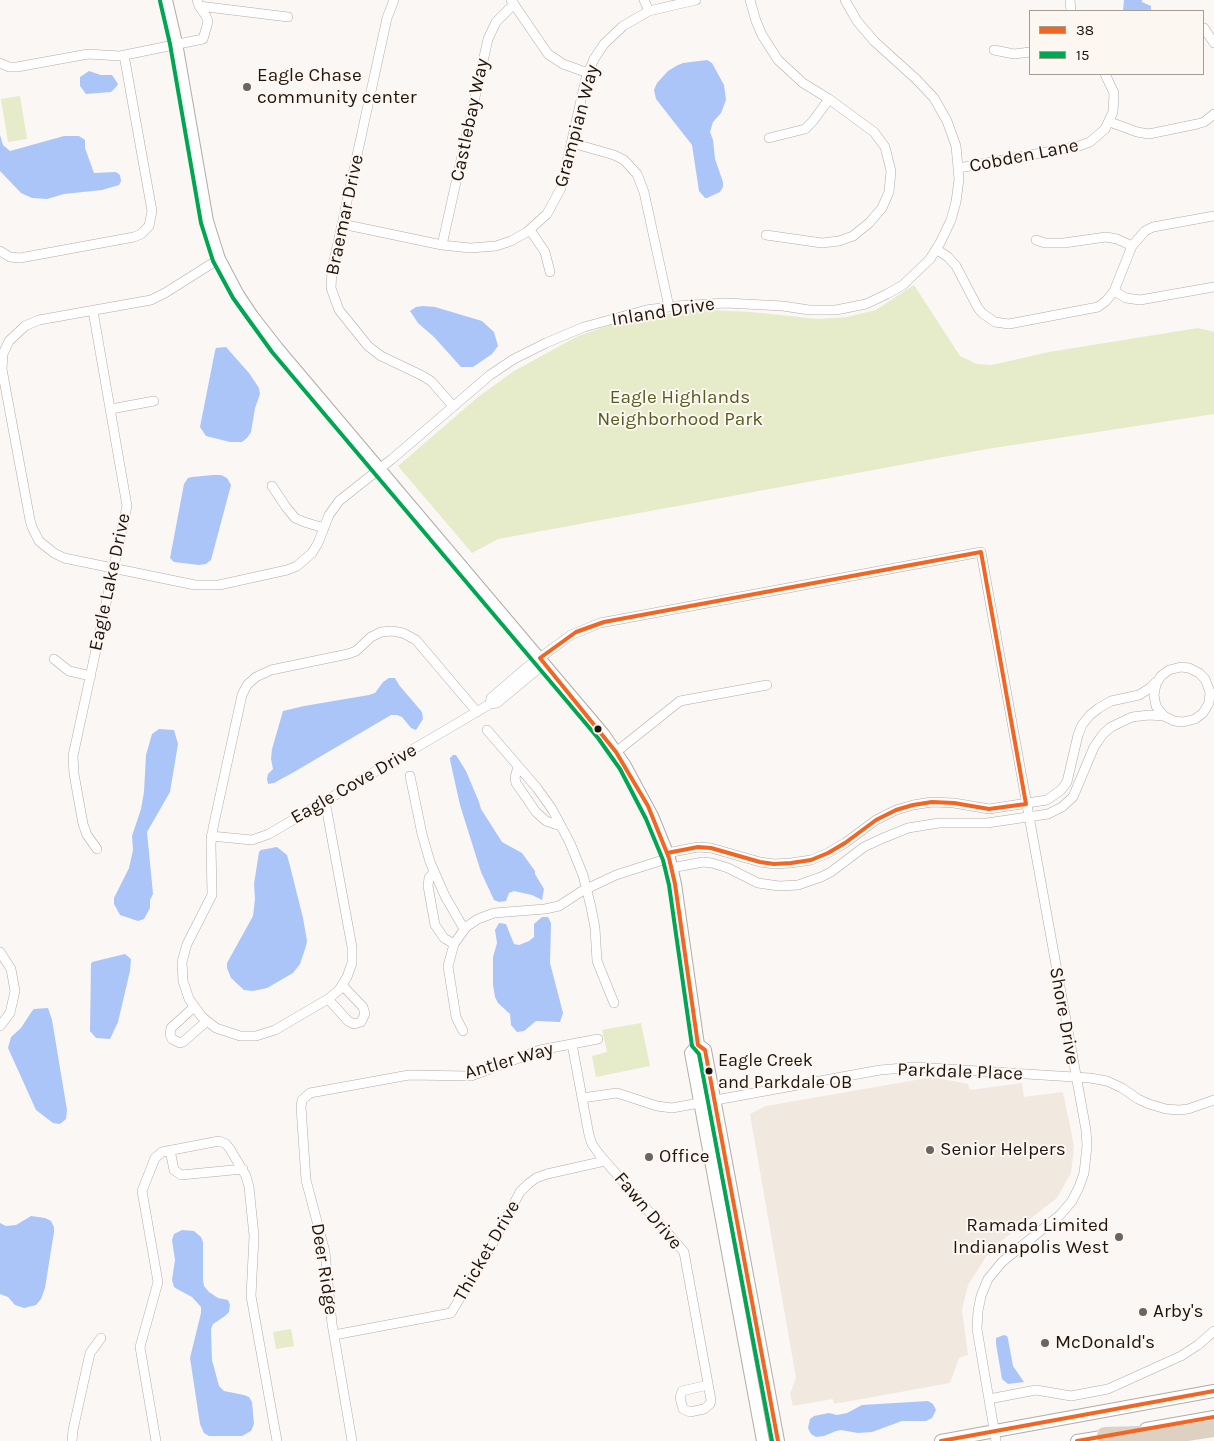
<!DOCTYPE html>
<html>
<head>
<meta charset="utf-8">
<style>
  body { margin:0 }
  #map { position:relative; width:1214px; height:1441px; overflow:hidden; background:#faf7f5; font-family:Karla,sans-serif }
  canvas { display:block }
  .legend { position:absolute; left:1029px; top:10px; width:175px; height:65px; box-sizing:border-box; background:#fdf7f2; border:1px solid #a49d96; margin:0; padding:6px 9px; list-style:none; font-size:15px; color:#1f150d }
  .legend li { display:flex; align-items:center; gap:10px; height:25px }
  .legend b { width:25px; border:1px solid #a49d96 }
</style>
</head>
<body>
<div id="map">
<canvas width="1214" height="1441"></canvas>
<ul class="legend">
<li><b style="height:6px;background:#f26522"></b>38</li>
<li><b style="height:6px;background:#00a651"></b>15</li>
</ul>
</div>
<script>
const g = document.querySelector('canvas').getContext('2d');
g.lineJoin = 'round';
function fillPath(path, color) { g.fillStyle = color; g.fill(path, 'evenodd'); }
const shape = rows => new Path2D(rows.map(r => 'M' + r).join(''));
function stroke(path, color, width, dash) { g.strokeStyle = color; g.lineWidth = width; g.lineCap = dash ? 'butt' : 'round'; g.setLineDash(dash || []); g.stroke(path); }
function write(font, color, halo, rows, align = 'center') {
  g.font = font + ' Karla,sans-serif'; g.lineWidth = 4; g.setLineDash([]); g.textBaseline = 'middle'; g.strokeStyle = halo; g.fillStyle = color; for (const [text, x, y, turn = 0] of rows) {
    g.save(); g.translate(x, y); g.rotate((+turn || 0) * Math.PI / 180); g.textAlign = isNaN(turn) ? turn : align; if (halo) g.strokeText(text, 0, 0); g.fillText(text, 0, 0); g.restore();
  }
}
fillPath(shape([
  [933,1077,968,1084,970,1090,1022,1083,1024,1097,1063,1092,1074,1146,1071,1173,1057,1198,991,1249,968,1285,962,1310,968,1355,959,1358,950,1383,834,1404,833,1399,793,1406,790,1394,796,1378,750,1114,766,1106]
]), '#f1e8e0');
fillPath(shape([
  [20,96,27,139,8,142,1,99],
  [914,285,960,356,977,364,992,365,1049,352,1198,328,1214,332,1214,414,987,449,498,539,472,553,398,466,478,397,514,371,578,336,610,325,678,312,711,310,751,312,818,319,847,317,876,310],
  [641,1023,650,1066,596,1077,592,1056,607,1052,602,1030],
  [291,1329,294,1346,276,1349,273,1332]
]), '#e6ebc9');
fillPath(shape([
  [1124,0,1142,0,1142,2,1151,6,1151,11,1123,11],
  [707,60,712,63,724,85,726,100,721,113,713,122,710,132,713,140,715,159,723,182,723,187,720,192,707,198,705,198,699,191,692,145,656,99,654,90,657,83,668,71,676,66,683,63],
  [89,71,101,75,112,75,118,84,117,86,111,92,86,94,80,86,80,77],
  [0,135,3,145,10,151,64,136,79,136,85,140,85,148,94,173,116,172,120,175,121,181,119,185,102,190,64,194,47,199,32,198,21,193,0,171],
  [423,306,435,307,482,321,494,332,498,346,492,354,473,367,461,367,434,337,418,323,410,311,416,307],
  [226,347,249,373,259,388,260,394,255,408,251,432,247,438,242,442,230,442,206,436,200,427,215,351,216,348],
  [213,475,221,475,227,478,231,485,211,560,206,564,199,565,174,562,170,558,184,484,188,478,192,477],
  [389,678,395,678,399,685,422,712,423,719,416,730,411,728,402,717,397,715,391,715,294,772,274,783,268,784,267,779,268,774,273,769,271,759,272,749,283,711,304,706,369,695,375,693,383,682],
  [159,729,174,730,178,744,170,792,147,832,153,894,150,900,150,908,144,919,138,921,120,915,114,904,114,898,129,868,133,850,132,836,141,809,144,792,146,755,152,734],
  [453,755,456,755,466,771,479,802,481,809,502,842,522,853,535,871,535,874,544,889,542,900,532,895,514,891,509,893,506,901,499,902,494,900,481,872,460,805,450,760,450,758],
  [277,847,287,855,290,866,303,918,307,941,306,946,300,964,293,973,267,988,253,991,244,990,231,978,227,968,227,963,253,916,255,899,254,884,259,852,261,850],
  [542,917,548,917,551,923,550,963,563,1013,560,1022,536,1021,524,1031,517,1032,511,1025,510,1014,498,1003,495,997,493,985,493,957,497,943,495,930,499,923,506,924,514,944,519,945,529,941,534,937,534,924],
  [125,954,131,959,130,971,118,1022,110,1039,96,1038,90,1031,91,964,92,962],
  [48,1008,52,1020,67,1110,66,1119,60,1124,53,1123,36,1110,8,1048,11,1037,21,1028,32,1011,34,1009],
  [31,1216,45,1218,51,1221,54,1227,54,1232,45,1288,41,1299,36,1305,24,1308,15,1305,8,1297,0,1294,0,1223,6,1226,16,1225],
  [182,1230,194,1231,201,1237,203,1242,203,1280,204,1286,209,1292,218,1298,228,1300,230,1305,229,1312,225,1316,213,1324,211,1329,212,1360,219,1386,224,1391,244,1395,249,1397,252,1402,254,1424,251,1431,242,1436,209,1436,204,1433,200,1424,190,1358,201,1313,201,1307,192,1297,177,1289,174,1287,172,1280,175,1260,172,1240,174,1234],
  [1004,1335,1007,1336,1008,1339,1013,1366,1024,1382,1008,1384,1002,1379,996,1344,996,1338],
  [928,1401,933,1404,936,1410,932,1418,926,1421,902,1421,872,1432,858,1433,841,1430,836,1431,824,1436,816,1437,811,1434,808,1428,810,1419,814,1416,829,1413,837,1415,847,1413,862,1405]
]), '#acc5f8');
const minor = shape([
  [197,0,199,6,288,17],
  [394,0,387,18,332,270,331,288,339,310,368,346,381,356,421,375,431,381,453,406],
  [511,0,548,54,563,64,588,73],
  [644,0,649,11],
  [750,0,756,21,762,35,778,60,803,83,829,99,874,132,885,147,891,171,889,192,882,208,869,223,853,236,839,241,822,243,766,235],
  [1070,0,1071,11],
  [1204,28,1214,43],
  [994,50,1014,54,1030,52],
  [0,63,9,67,17,67,88,54,120,56,203,39,208,22,206,16,199,6],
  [1110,122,1137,132,1149,134,1197,124,1204,122,1214,114],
  [769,138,805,129,813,121,829,99],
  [572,143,614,155,624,160,637,174,644,192,669,307],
  [959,168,1079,146,1090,142,1105,129,1113,112,1114,93,1105,74],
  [342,224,442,245,470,248,496,246,511,241,527,232,547,214,561,188,586,78,594,59,604,44,623,26,649,11,696,0],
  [530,230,545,252,550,272],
  [1036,240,1045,243,1064,243,1106,237,1117,239,1132,246],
  [442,245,488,39,496,22,514,4],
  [936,249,948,257,956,266,978,308,982,313,995,322,1009,324,1098,307,1106,301,1114,291,1132,246,1145,231,1153,227,1214,216],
  [0,251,10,257,20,258,134,237,141,234,149,226,152,211,124,55],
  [219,259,165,293,151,300,39,320,25,326,9,341,3,354,2,369,30,520,32,527,39,541,54,553,64,558,195,585,219,585,287,570,297,566,312,553,318,543,329,515,339,501,392,459,490,375,514,359,546,343,584,327,646,310,676,306,726,303,783,306,809,310,836,310,866,304,887,294,903,285,930,259,940,243,951,220,956,202,959,179,956,146,947,121,934,98,916,79,874,41,857,21,845,0],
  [1114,291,1126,298,1140,300,1214,287],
  [93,311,127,506,73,756,74,774,83,824,87,835,97,849],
  [111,409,154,401],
  [272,486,286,507,295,518,304,522,324,528],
  [54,659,69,671,91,676],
  [490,704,491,698,526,668,571,635,600,623,981,552,1086,1130,1087,1146,1084,1173,1079,1187,1072,1201,1060,1215,1002,1262,988,1279,981,1296,978,1311,977,1329,996,1441],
  [487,730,537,788,552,809,570,843,583,875,591,907,595,928,597,961,614,1003],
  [616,752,680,701,767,685],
  [518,766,515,778,516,783,536,812,546,821,561,826],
  [410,776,422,834,430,862,445,896,464,929],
  [325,801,352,947,352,963,347,977,339,990,328,999,275,1030,256,1036,240,1036,216,1028,202,1017,189,999,183,981,182,962,187,944,212,895,211,844,213,828,242,695,247,685,256,677,271,670,348,654,356,651,371,637,381,632,392,631,403,633,416,640,477,712],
  [211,836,252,840,269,834,490,704,497,703,544,664],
  [667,853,698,847,711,848,760,862,774,864,791,863,811,860,828,853,845,843,876,820,896,810,913,805,932,802,954,803,989,809,1047,800,1061,790,1067,782,1078,735,1082,725,1090,715,1099,708,1111,701,1139,695,1150,688,1156,682],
  [671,868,703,862,712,863,728,868,758,883,779,886,798,885,821,877,831,872,864,847,881,839,908,828,939,823,987,823,1048,814,1062,807,1073,797,1094,747,1103,734,1111,727,1132,717,1149,715,1164,716,1174,721,1183,722,1195,719,1203,713,1209,703,1210,692,1205,679,1199,673,1189,668,1181,667,1169,670,1161,676,1156,684,1154,695,1156,706,1164,716],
  [434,872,429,878,428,886,435,925,444,938,454,944],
  [0,952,11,969,15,991,10,1013,0,1026],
  [328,999,348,1021,354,1024,361,1022,365,1014,363,1007,342,985],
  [194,1007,171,1028,170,1034,172,1039,180,1043,183,1042,207,1021],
  [463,1031,456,1017,448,966,454,944,466,927,478,919,494,913,545,909,559,906,582,891,616,875,669,858],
  [572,1044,589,1135,592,1144,599,1154,684,1252,711,1400,710,1404,704,1409,690,1412,683,1409,680,1398,682,1391,708,1385],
  [582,1098,617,1093,657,1106,672,1108,880,1070,915,1067,1090,1078,1107,1081,1122,1088,1138,1099,1149,1104,1166,1109,1179,1110,1188,1109,1214,1100],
  [170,1150,174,1170,181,1175,243,1169],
  [334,1335,451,1313,492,1245,520,1192,528,1184,536,1178,547,1174,605,1161],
  [989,1399,1036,1390,1071,1396,1108,1389,1181,1356,1198,1345,1214,1331],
  [72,1441,73,1430,90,1353,101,1338],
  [156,1441,140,1347,158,1282,142,1191,155,1158,162,1152,219,1141,226,1144,230,1149,246,1176,249,1187,254,1236,251,1296,277,1441],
  [352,1441,332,1324,325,1252,306,1180,301,1107,302,1100,310,1093,409,1075,471,1076,540,1050,598,1039]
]);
const secondary = shape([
  [166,0,176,43,207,221,219,259,238,295,252,316,277,348,603,734,625,766,652,816,669,858,675,884,698,1045,705,1050,778,1441],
  [698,1045,691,1053,692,1058,763,1441],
  [1146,1429,1214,1417],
  [941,1441,1214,1391],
  [1077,1441,1114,1435]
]);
const motorway = shape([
  [1105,1436,1174,1434,1214,1428]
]);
stroke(minor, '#b2aca7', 10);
stroke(secondary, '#b2aca7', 14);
stroke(motorway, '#d5d2cf', 18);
stroke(minor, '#fefefe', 9);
stroke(secondary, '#fefefe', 12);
stroke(motorway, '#ded1c2', 16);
stroke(shape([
  [667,853,698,847,711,848,760,862,774,864,791,863,811,860,828,853,845,843,876,820,896,810,913,805,932,802,954,803,989,809,1026,804,981,552,604,622,576,632,540,658,616,752,648,806,669,858,675,884,698,1045,705,1050,778,1441],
  [941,1441,1214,1391],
  [1077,1441,1214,1417]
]), '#f26522', 4);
stroke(shape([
  [160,1,170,44,201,223,213,261,233,298,272,352,598,738,620,769,646,819,663,860,669,885,692,1046,699,1054,772,1441]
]), '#00a651', 4);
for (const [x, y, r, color] of [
  [247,87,5,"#6c645e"],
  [598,729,4.5,"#1f150d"],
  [709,1071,4.5,"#1f150d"],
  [930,1150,5,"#6c645e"],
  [649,1157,5,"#6c645e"],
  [1119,1237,5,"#6c645e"],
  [1143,1312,5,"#6c645e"],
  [1045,1343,5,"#6c645e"]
]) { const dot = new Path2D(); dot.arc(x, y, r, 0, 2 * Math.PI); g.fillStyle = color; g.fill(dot); stroke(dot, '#fdf7f2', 2); }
write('18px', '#1f150d', '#fdf7f2', [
  ["Eagle Creek",718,1061],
  ["and Parkdale OB",718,1083]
], 'left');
write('19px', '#1f150d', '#fdf7f2', [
  ["Eagle Chase",257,76],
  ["community center",257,98],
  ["Senior Helpers",940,1150],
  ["Office",659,1157],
  ["Ramada Limited",1109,1226,"right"],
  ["Indianapolis West",1109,1248,"right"],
  ["Arby's",1153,1312],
  ["McDonald's",1055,1343]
], 'left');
write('19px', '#1f150d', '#fdf7f2', [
  ["Castlebay Way",470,120,-78],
  ["Grampian Way",577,126,-75],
  ["Cobden Lane",1024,156,-11],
  ["Braemar Drive",345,215,-78],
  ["Inland Drive",663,312,-9],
  ["Eagle Lake Drive",110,582,-78],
  ["Eagle Cove Drive",354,784,-30],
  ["Shore Drive",1064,1016,80],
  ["Antler Way",509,1061,-16],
  ["Parkdale Place",960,1072,2],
  ["Fawn Drive",648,1211,50],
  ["Thicket Drive",487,1251,-60],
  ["Deer Ridge",324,1269,81]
]);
write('19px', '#535d1e', '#fdf7f2', [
  ["Eagle Highlands",680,398],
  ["Neighborhood Park",680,420]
]);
</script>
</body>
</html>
